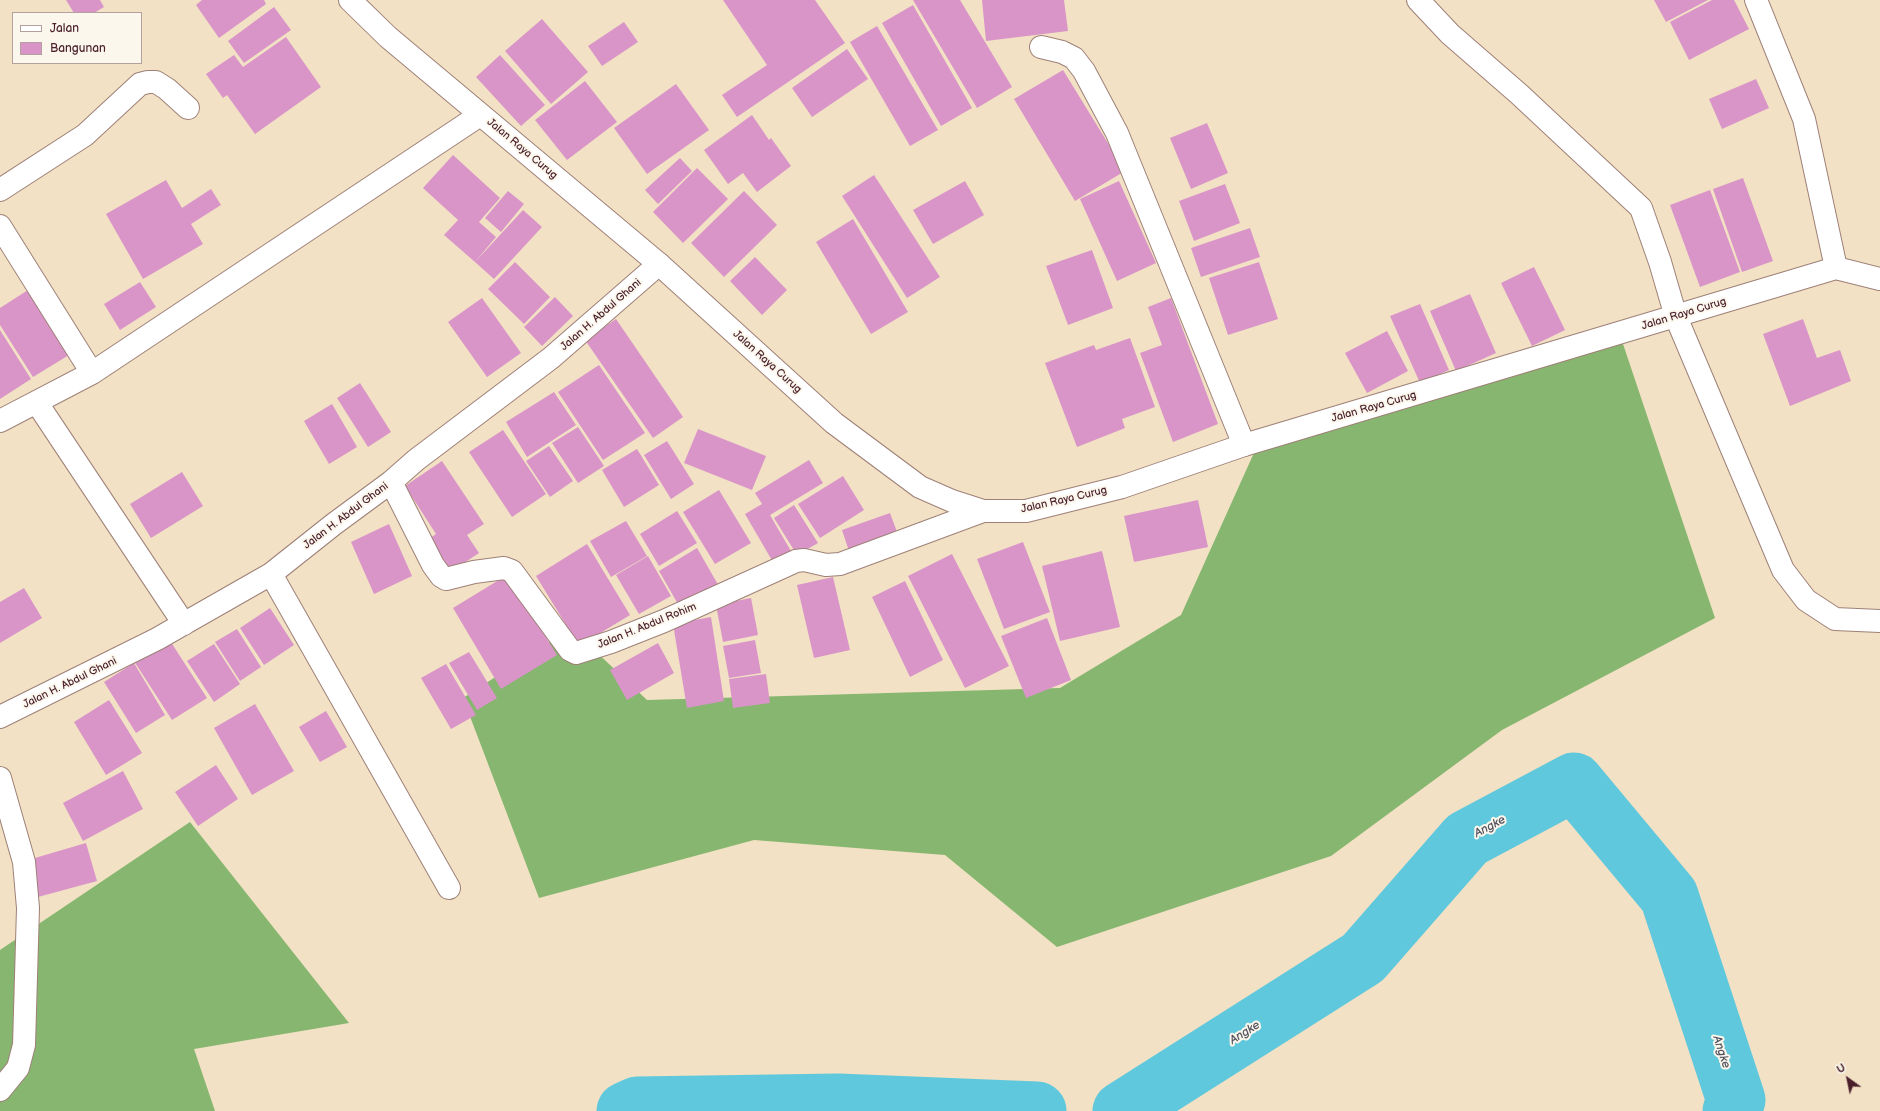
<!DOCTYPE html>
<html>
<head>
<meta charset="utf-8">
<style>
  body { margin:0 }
  #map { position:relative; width:1880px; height:1111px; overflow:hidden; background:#f2e1c4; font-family:"Balsamiq Sans",sans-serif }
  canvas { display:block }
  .legend { position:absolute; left:12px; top:12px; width:130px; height:52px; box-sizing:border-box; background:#fbf7ec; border:1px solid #b4a19f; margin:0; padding:5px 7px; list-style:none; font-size:12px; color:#4a1f2b }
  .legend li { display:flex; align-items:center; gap:8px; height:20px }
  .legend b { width:20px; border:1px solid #b4a19f }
  .north { position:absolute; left:1828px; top:1059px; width:40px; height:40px; -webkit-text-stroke:3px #fbf7ec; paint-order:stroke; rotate:327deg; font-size:11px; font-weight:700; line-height:16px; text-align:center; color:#4a1f2b }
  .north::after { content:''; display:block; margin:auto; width:14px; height:18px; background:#4a1f2b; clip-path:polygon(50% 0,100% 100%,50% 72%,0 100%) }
</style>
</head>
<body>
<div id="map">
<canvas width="1880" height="1111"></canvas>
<ul class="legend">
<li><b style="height:5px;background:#fff"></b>Jalan</li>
<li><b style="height:11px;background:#d995c8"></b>Bangunan</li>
</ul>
<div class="north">U</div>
</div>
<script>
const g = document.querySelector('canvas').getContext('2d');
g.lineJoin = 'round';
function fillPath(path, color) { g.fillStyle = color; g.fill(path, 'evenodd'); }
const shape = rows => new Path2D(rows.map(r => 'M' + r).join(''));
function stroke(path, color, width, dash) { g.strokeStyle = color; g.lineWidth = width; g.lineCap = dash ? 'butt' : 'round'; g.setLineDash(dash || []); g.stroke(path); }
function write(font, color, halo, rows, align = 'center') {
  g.font = font + ' "Balsamiq Sans",sans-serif'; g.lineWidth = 4; g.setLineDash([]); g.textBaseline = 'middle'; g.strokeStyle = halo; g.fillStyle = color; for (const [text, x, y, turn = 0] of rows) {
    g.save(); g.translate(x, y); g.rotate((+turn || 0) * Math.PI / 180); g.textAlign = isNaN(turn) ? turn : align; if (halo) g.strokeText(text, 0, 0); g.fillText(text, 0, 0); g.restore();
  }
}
fillPath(shape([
  [1622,341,1715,618,1502,730,1331,856,1057,947,945,855,754,840,539,898,463,698,571,628,647,700,1060,688,1181,615,1262,435],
  [190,822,349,1023,194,1049,215,1111,0,1111,0,950]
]), '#86b66f');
stroke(shape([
  [626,1111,637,1106,838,1103,1037,1111],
  [1122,1111,1363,958,1467,839,1574,782,1669,896,1736,1100,1732,1111]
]), '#60c8dc', 59);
fillPath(shape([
  [66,0,100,0,104,7,94,13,74,13],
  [202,0,264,0,266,4,219,38,196,5],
  [723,0,815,0,845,43,737,117,722,95,767,65],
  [913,0,960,0,1012,87,977,108],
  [982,0,1064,0,1068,31,986,41],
  [1654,0,1708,0,1666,22],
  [1712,0,1734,0,1749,29,1689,60,1670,22],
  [913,5,972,108,941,126,882,23],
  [274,7,291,30,244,63,228,41],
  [542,19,588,72,551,104,505,51],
  [624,22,638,42,602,66,588,46],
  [877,26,938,130,910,146,850,42],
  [286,37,321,87,255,134,227,95,223,98,206,74,234,55,243,67],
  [847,49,868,79,812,117,792,88],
  [500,55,545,105,521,126,476,77],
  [1063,70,1125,171,1075,201,1014,99],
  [1756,79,1769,108,1722,129,1709,99],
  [585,81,617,122,567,160,535,120],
  [676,84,709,130,647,174,614,128],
  [752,115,769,140,771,138,791,166,757,192,743,173,728,184,704,150],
  [1207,123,1228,173,1191,189,1170,138],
  [453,155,500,198,479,222,496,237,475,262,444,235,458,220,423,188],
  [680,158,692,171,658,204,645,190],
  [697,168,728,199,683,243,653,212],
  [874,175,940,277,907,298,842,196],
  [1743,178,1773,261,1742,272,1713,189],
  [166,180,182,208,211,189,221,205,191,224,203,244,143,279,106,214],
  [965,181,984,215,933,244,913,210],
  [1119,181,1156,263,1117,281,1080,199],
  [1225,184,1240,223,1194,241,1179,201],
  [1710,190,1740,272,1700,287,1670,205],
  [508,191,524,204,501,232,485,218],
  [744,191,777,225,724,277,691,243],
  [523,210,542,227,494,279,475,262],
  [853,219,908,312,871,334,816,242],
  [1250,228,1260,257,1201,277,1191,248],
  [1092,250,1113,308,1068,325,1046,266],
  [755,257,787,290,762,315,730,281],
  [515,262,550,297,524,324,488,289],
  [1259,262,1278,319,1228,335,1209,278],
  [1534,267,1565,330,1532,346,1501,283],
  [140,282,156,307,120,330,104,304],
  [28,290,69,355,33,377,0,325,0,308],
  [1470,294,1496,353,1456,371,1430,311],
  [555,297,573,316,542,346,524,327],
  [482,298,521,353,487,377,448,322],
  [1171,298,1218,424,1173,442,1140,353,1162,345,1148,307],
  [1420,304,1449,370,1420,383,1390,316],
  [616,319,683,417,653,438,585,340],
  [1803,319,1817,358,1840,350,1851,381,1790,406,1763,334],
  [0,330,31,379,0,399],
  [1387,331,1408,371,1367,393,1345,353],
  [1130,338,1155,407,1122,419,1125,428,1077,447,1045,363,1094,345,1096,350],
  [599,365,645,433,603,460,558,392],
  [360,383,391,432,368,447,337,398],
  [554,392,576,425,527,457,506,422],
  [332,404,357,447,329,464,304,421],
  [578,427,604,466,578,483,552,443],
  [698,429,766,456,752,490,684,463],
  [503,430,546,494,512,517,469,452],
  [667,441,694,484,671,499,644,455],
  [549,446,573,481,550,497,526,461],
  [637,449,659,485,624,507,602,470],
  [809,460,823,483,770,515,795,558,777,569,745,514,762,504,755,493],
  [442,461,484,524,467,535,479,553,446,575,424,542,436,534,405,486],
  [182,472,203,506,151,538,130,504],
  [843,476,864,510,820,538,798,504],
  [719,490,751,543,715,564,683,512],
  [1198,500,1208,547,1134,562,1124,516],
  [794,505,818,543,797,555,774,518],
  [677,511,697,543,659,566,640,534],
  [890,513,900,540,851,557,842,530],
  [626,521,647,556,611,577,590,541],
  [389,524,412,576,374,594,351,542],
  [1023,542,1050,612,1004,629,977,559],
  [587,544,630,615,579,646,536,576],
  [697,548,720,588,682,611,659,571],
  [1102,551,1120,627,1060,641,1042,566],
  [952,554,1009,666,965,688,908,576],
  [648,556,671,596,639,614,616,575],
  [507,575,557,655,501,689,453,608],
  [833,577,850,650,814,658,797,585],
  [905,581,943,660,910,677,872,597],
  [24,588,42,618,0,643,0,602],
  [751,598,758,635,723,642,716,605],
  [270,608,294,645,264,665,240,628],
  [711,617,724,701,687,708,673,624],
  [1047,618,1071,680,1026,698,1001,636],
  [237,629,261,667,240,681,215,642],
  [167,636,207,698,172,720,132,658],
  [755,640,761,673,729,678,723,646],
  [658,643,674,673,627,700,610,670],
  [214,644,240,684,214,702,187,661],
  [469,652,497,698,477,710,449,663],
  [134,663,165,715,136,733,104,682],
  [446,664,476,715,451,729,421,678],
  [766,674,770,703,733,708,729,679],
  [109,700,142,753,106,775,74,722],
  [255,704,294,771,252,795,214,728],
  [326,711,347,747,320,762,299,727],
  [216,765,238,799,198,826,175,792],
  [123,771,143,809,83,841,63,803],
  [86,843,97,881,38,897,28,860]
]), '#d995c8');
const street = shape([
  [1418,0,1450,34,1519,94,1641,208,1660,262,1676,317,1783,570,1806,600,1835,619,1880,621],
  [1756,0,1804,119,1836,268],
  [1041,47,1062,52,1074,58,1084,71,1117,133,1244,445],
  [0,190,85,135,140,84,148,82,156,82,167,89,188,108],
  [0,226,92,373],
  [37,403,184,624],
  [0,421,92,373,480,115],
  [391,482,433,565,441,576,446,579,474,572,504,568,512,571,570,650,576,653,611,642,664,621,796,561,804,560,826,565,840,564,983,511],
  [271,574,449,888],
  [0,717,157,639,271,574,334,524,391,482,416,460,551,358,659,264],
  [0,778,24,862,28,908,24,1045,18,1068,0,1090]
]);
const secondary = shape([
  [350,0,388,37,659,264,834,423,920,487,952,501,983,511,1026,511,1122,487,1244,445,1836,268,1880,279]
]);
stroke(street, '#9e8078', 24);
stroke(secondary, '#9e8078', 24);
stroke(street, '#fff', 22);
stroke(secondary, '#fff', 22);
write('11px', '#4a1f2b', '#fbf7ec', [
  ["Jalan Raya Curug",522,149,40],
  ["Jalan Raya Curug",1684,314,-17],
  ["Jalan H. Abdul Ghani",601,315,-41],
  ["Jalan Raya Curug",767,362,42],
  ["Jalan Raya Curug",1374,407,-16],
  ["Jalan Raya Curug",1064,500,-13],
  ["Jalan H. Abdul Ghani",346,516,-37],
  ["Jalan H. Abdul Rohim",647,626,-22],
  ["Jalan H. Abdul Ghani",70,683,-26]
]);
write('italic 12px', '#515260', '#fbf7ec', [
  ["Angke",1490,827,-28],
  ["Angke",1245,1033,-32],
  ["Angke",1721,1052,72]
]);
</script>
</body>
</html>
